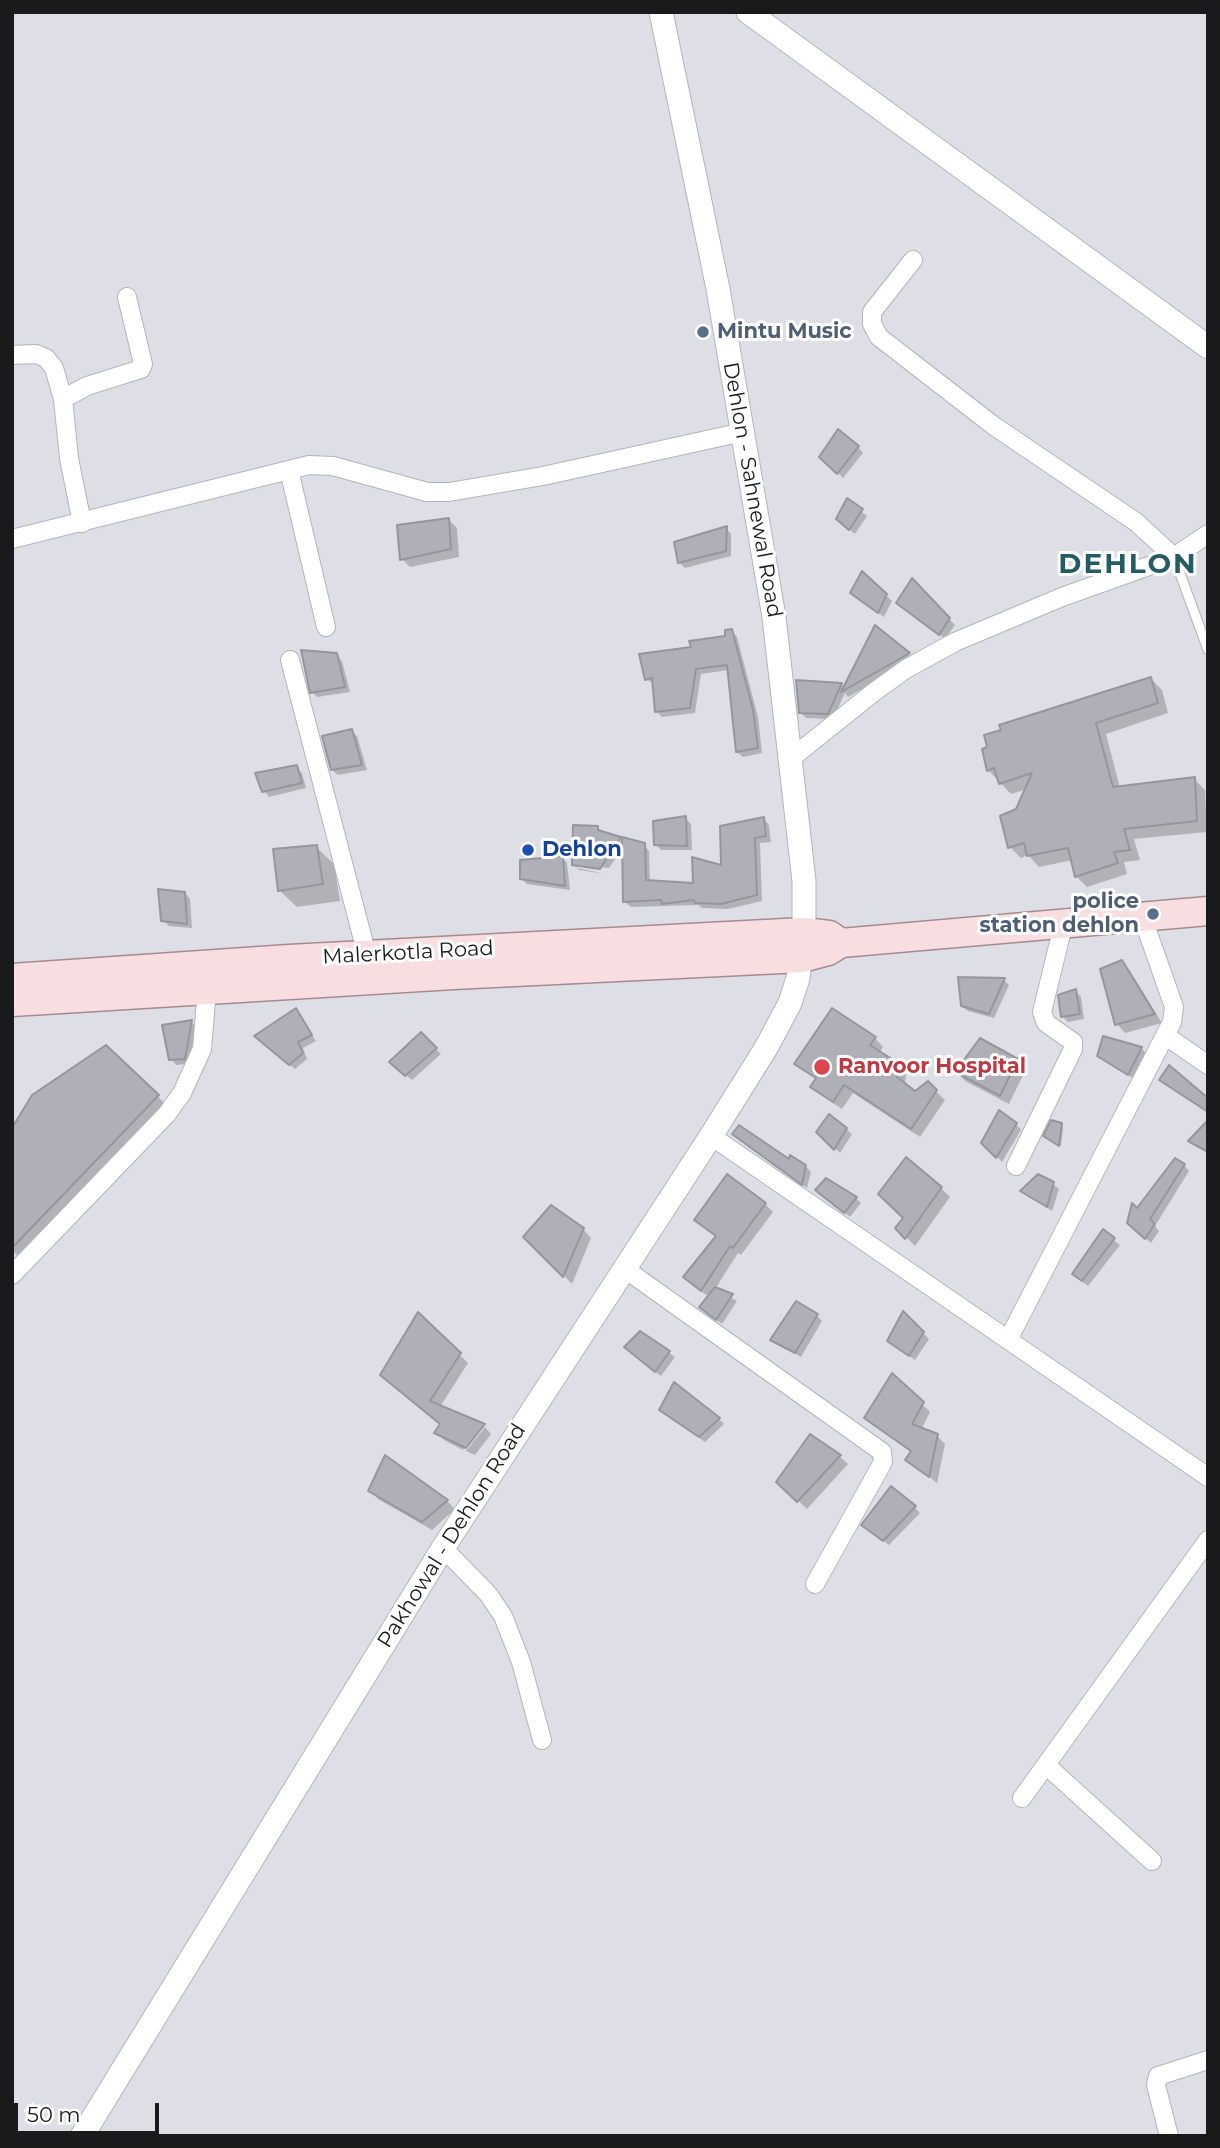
<!DOCTYPE html>
<html>
<head>
<meta charset="utf-8">
<style>
  body { margin:0 }
  #map { position:relative; width:1220px; height:2148px; overflow:hidden; background:#dedfe6; font-family:Montserrat,sans-serif }
  canvas { display:block }
  .frame { position:absolute; inset:0; border:14px solid #191a1c; pointer-events:none }
  .scale { position:absolute; left:14px; top:2103px; width:145px; height:32px; box-sizing:border-box; border:4px solid #191a1c; border-top:0; padding-left:9px; font-size:21px; line-height:24px; white-space:nowrap; color:#191a1c; -webkit-text-stroke:5px #fff; paint-order:stroke }
</style>
</head>
<body>
<div id="map">
<canvas width="1220" height="2148"></canvas>
<div class="frame"></div>
<div class="scale">50 m</div>
</div>
<script>
const g = document.querySelector('canvas').getContext('2d');
g.lineJoin = 'round';
function fillPath(path, color) { g.fillStyle = color; g.fill(path, 'evenodd'); }
const shape = rows => new Path2D(rows.map(r => 'M' + r).join(''));
function stroke(path, color, width, dash) { g.strokeStyle = color; g.lineWidth = width; g.lineCap = dash ? 'butt' : 'round'; g.setLineDash(dash || []); g.stroke(path); }
function write(font, color, halo, rows, align = 'center') {
  g.font = font + ' Montserrat,sans-serif'; g.lineWidth = 6; g.setLineDash([]); g.textBaseline = 'middle'; g.strokeStyle = halo; g.fillStyle = color; for (const [text, x, y, turn = 0] of rows) {
    g.save(); g.translate(x, y); g.rotate((+turn || 0) * Math.PI / 180); g.textAlign = isNaN(turn) ? turn : align; if (halo) g.strokeText(text, 0, 0); g.fillText(text, 0, 0); g.restore();
  }
}
fillPath(shape([
  [858,447,863,453,843,478,821,457],
  [847,501,867,516,855,534,844,525],
  [448,519,457,528,459,557,410,567,402,559],
  [726,528,731,534,731,556,685,568,679,562],
  [862,574,892,601,884,617,857,598],
  [913,581,955,625,945,639,904,608],
  [876,628,914,659,848,697,845,693,833,719,806,718,801,713,798,682,842,685,845,688],
  [732,631,737,637,758,717,762,753,743,757,737,752,729,670,701,674,695,713,662,717,657,712,654,684,646,679,693,649,727,637],
  [336,655,342,661,350,692,317,697,312,692],
  [1151,679,1162,690,1168,713,1106,734,1120,788,1194,779,1205,790,1207,832,1134,839,1140,860,1124,862,1127,874,1087,887,1076,876,1073,860,1039,867,1028,855,1021,858,1010,847,1017,810,1027,789,1011,794,988,770],
  [352,731,357,736,367,770,338,775,332,770],
  [296,767,302,773,306,788,269,797,264,791],
  [685,818,691,824,692,850,661,850,656,845],
  [764,819,769,825,771,842,760,843,762,901,728,909,702,908,698,905,631,907,625,902,624,846,609,868,577,864,577,868,606,874,579,870,573,864,597,827,603,833,624,842,644,845,649,851,650,882,695,885,722,867],
  [316,847,334,864,340,901,297,907,279,890],
  [562,857,567,863,570,890,527,884,522,879],
  [185,893,190,899,192,928,169,926,163,920],
  [1122,962,1130,971,1162,1023,1125,1033,1117,1024],
  [1004,980,1009,985,994,1018,968,1011,962,1006],
  [1075,991,1081,997,1084,1019,1068,1022,1062,1016],
  [296,1010,316,1041,303,1048,307,1059,295,1069,261,1042],
  [191,1022,196,1027,190,1064,176,1065,171,1059],
  [421,1035,441,1054,412,1080,397,1068],
  [875,1038,883,1047,879,1053,906,1073,905,1085,915,1093,927,1083,945,1100,920,1137,853,1093,842,1109,821,1095,813,1086,817,1080,797,1064],
  [1104,1038,1142,1049,1147,1054,1134,1079,1099,1056],
  [106,1048,170,1108,23,1261,12,1250,12,1132],
  [1017,1060,1026,1069,1009,1104,965,1081,957,1072],
  [1016,1124,1021,1130,1002,1162,983,1142],
  [1061,1125,1063,1127,1061,1146,1048,1138],
  [846,1129,852,1134,840,1153,819,1132],
  [740,1139,805,1166,811,1172,807,1188],
  [1184,1165,1189,1171,1155,1226,1159,1231,1151,1243,1134,1228,1138,1211],
  [1053,1184,1059,1189,1052,1211,1023,1191],
  [941,1188,950,1197,915,1246,897,1228],
  [823,1195,856,1198,861,1203,850,1217],
  [765,1204,773,1212,741,1255,738,1253,715,1289,737,1301,722,1324,701,1307,709,1297,693,1285,717,1237,696,1220],
  [583,1229,591,1238,572,1284,526,1237],
  [1103,1232,1120,1245,1088,1286,1079,1279],
  [418,1314,468,1363,440,1407,484,1426,481,1426,463,1450,444,1440,437,1432,442,1425,390,1383],
  [904,1314,929,1339,915,1360,889,1341],
  [817,1316,822,1321,801,1357,772,1340],
  [640,1333,675,1357,661,1376,631,1353],
  [893,1376,930,1412,921,1430,937,1436,945,1444,937,1483,907,1459,912,1453,866,1418],
  [667,1415,719,1419,724,1424,705,1442],
  [485,1427,491,1434,475,1455,466,1451],
  [839,1456,848,1464,807,1509,787,1490],
  [386,1457,447,1501,455,1509,432,1530,378,1499,370,1490],
  [914,1507,920,1513,889,1545,869,1530]
]), '#0003');
const building = shape([
  [838,429,859,446,837,474,819,457,838,429],
  [847,498,863,509,849,530,836,519,847,498],
  [449,518,451,549,400,560,397,525,449,518],
  [727,526,726,551,678,563,674,542,727,526],
  [862,571,887,594,878,613,850,593,862,571],
  [912,578,950,618,939,635,896,603,912,578],
  [875,625,910,653,841,692,875,625],
  [732,629,753,710,758,748,736,752,727,665,696,669,690,708,655,712,652,678,645,680,639,654,691,647,689,641,725,636,725,630,732,629],
  [301,650,337,653,345,687,310,693,301,650],
  [1151,677,1158,703,1096,723,1113,787,1195,777,1197,821,1124,829,1130,850,1114,852,1118,863,1075,877,1068,848,1027,856,1024,843,1008,848,1000,816,1016,809,1032,773,999,784,994,768,987,771,982,749,987,747,984,735,1001,730,999,725,1151,677],
  [796,680,842,683,828,714,799,713,796,680],
  [352,729,362,765,331,770,322,736,352,729],
  [297,765,302,783,262,792,255,773,297,765],
  [686,816,687,846,654,845,653,821,686,816],
  [764,817,766,836,755,838,757,895,721,904,695,903,694,900,662,904,661,900,623,902,622,837,645,843,646,880,693,883,692,857,721,865,720,826,764,817],
  [573,825,598,826,598,830,621,837,600,869,572,865,573,825],
  [317,845,323,884,278,891,273,849,317,845],
  [563,856,565,886,520,879,520,860,563,856],
  [158,889,185,892,187,924,161,921,158,889],
  [1122,960,1155,1014,1115,1025,1100,969,1122,960],
  [958,977,1005,978,989,1014,961,1006,958,977],
  [1076,989,1080,1014,1061,1017,1058,995,1076,989],
  [296,1008,312,1035,298,1042,303,1053,289,1065,254,1036,296,1008],
  [832,1008,876,1037,870,1045,898,1063,897,1077,915,1091,928,1081,937,1090,911,1129,844,1085,833,1102,810,1087,816,1078,794,1064,832,1008],
  [192,1020,185,1059,169,1060,162,1025,192,1020],
  [421,1032,437,1048,405,1076,389,1062,421,1032],
  [1103,1036,1142,1047,1128,1075,1097,1056,1103,1036],
  [980,1038,1018,1059,1000,1096,955,1072,980,1038],
  [106,1045,159,1095,12,1248,12,1128,32,1095,106,1045],
  [1169,1065,1208,1098,1208,1112,1159,1080,1169,1065],
  [999,1110,1017,1123,996,1158,981,1143,999,1110],
  [829,1114,847,1128,834,1150,816,1132,829,1114],
  [1051,1120,1062,1123,1059,1146,1043,1136,1051,1120],
  [1208,1120,1208,1152,1188,1141,1208,1120],
  [739,1125,789,1159,790,1155,806,1165,802,1185,732,1134,739,1125],
  [906,1157,942,1187,905,1239,895,1228,903,1218,878,1194,906,1157],
  [1175,1158,1185,1164,1150,1219,1155,1224,1145,1239,1127,1223,1132,1203,1137,1208,1175,1158],
  [727,1174,766,1203,733,1248,730,1246,701,1291,683,1277,716,1236,694,1220,727,1174],
  [1038,1174,1054,1182,1047,1207,1020,1191,1038,1174],
  [826,1178,857,1197,844,1213,815,1190,826,1178],
  [551,1205,584,1228,563,1277,523,1237,551,1205],
  [1103,1229,1115,1238,1082,1281,1072,1274,1103,1229],
  [715,1287,733,1294,716,1320,699,1307,715,1287],
  [796,1301,818,1314,795,1353,770,1340,796,1301],
  [903,1311,924,1332,909,1356,887,1341,903,1311],
  [418,1312,461,1353,430,1401,485,1424,466,1448,434,1433,440,1424,380,1375,418,1312],
  [640,1331,670,1351,655,1372,624,1347,640,1331],
  [892,1373,924,1402,912,1424,938,1434,929,1477,905,1460,911,1451,864,1418,892,1373],
  [674,1382,720,1418,699,1437,659,1410,674,1382],
  [810,1434,841,1455,797,1502,776,1482,810,1434],
  [385,1455,448,1500,422,1522,368,1491,385,1455],
  [891,1486,916,1506,883,1541,861,1525,891,1486]
]);
fillPath(building, '#afb0b7');
stroke(building, '#95969d', 2);
const service = shape([
  [1174,557,1208,650]
]);
const minor = shape([
  [913,260,872,312,872,324,879,337,994,426,1136,522,1174,557],
  [12,355,36,354,46,358,54,368,63,399,69,458,82,523],
  [63,399,87,386,141,369,143,364,127,297],
  [289,470,326,627],
  [12,539,309,465,333,466,427,492,449,492,543,476,743,432],
  [290,660,367,955],
  [789,760,874,692,906,669,955,642,1062,597,1174,557,1208,534],
  [1166,1036,1208,1065],
  [711,1136,1208,1477],
  [1016,1166,1073,1049,1073,1042,1046,1023,1042,1012,1064,922],
  [625,1269,882,1452,883,1462,815,1584],
  [12,1275,167,1114,182,1093,202,1049,207,989],
  [1009,1338,1172,1022,1174,1007,1142,916],
  [443,1548,488,1594,503,1616,521,1662,542,1740],
  [1047,1766,1152,1861],
  [1022,1798,1208,1540],
  [1169,2136,1156,2085,1158,2076,1208,2060]
]);
const tertiary = shape([
  [748,12,1208,347],
  [82,2136,443,1548,711,1136,766,1048,790,1003,798,978,804,932,804,881,774,617,718,289,661,12]
]);
const primary = shape([
  [12,978,289,959,804,932,829,935,841,943],
  [12,1002,453,975,802,958,828,951,841,943,1208,911]
]);
stroke(service, '#b3b4bb', 11);
stroke(minor, '#b3b4bb', 20);
stroke(tertiary, '#b3b4bb', 25);
stroke(primary, '#a78a8f', 31);
stroke(service, '#fff', 9);
stroke(minor, '#fff', 18);
stroke(tertiary, '#fff', 23);
stroke(primary, '#f8dde1', 28);
for (const [x, y, r, color] of [
  [703,332,7,"#5c6f8a"],
  [528,850,7,"#1a4fb4"],
  [1153,914,7,"#5c6f8a"],
  [822,1067,9,"#e0444e"]
]) { const dot = new Path2D(); dot.arc(x, y, r, 0, 2 * Math.PI); g.fillStyle = color; g.fill(dot); stroke(dot, '#fff', 2.5); }
write('bold 21px', '#4e5e75', '#fff', [
  ["Mintu Music",717,332],
  ["police",1139,902,"right"],
  ["station dehlon",1139,926,"right"]
], 'left');
write('21px', '#191a1c', '#fff', [
  ["Dehlon - Sahnewal Road",752,490,80],
  ["Malerkotla Road",408,953,-3],
  ["Pakhowal - Dehlon Road",452,1536,-58]
]);
write('bold 21px', '#164399', '#fff', [
  ["Dehlon",542,850]
], 'left');
write('bold 21px', '#be3a42', '#fff', [
  ["Ranvoor Hospital",838,1067]
], 'left');
g.letterSpacing = '2px';
write('bold 28px', '#235c63', '#fff', [
  ["DEHLON",1128,565]
]);
g.letterSpacing = '0px';
</script>
</body>
</html>
